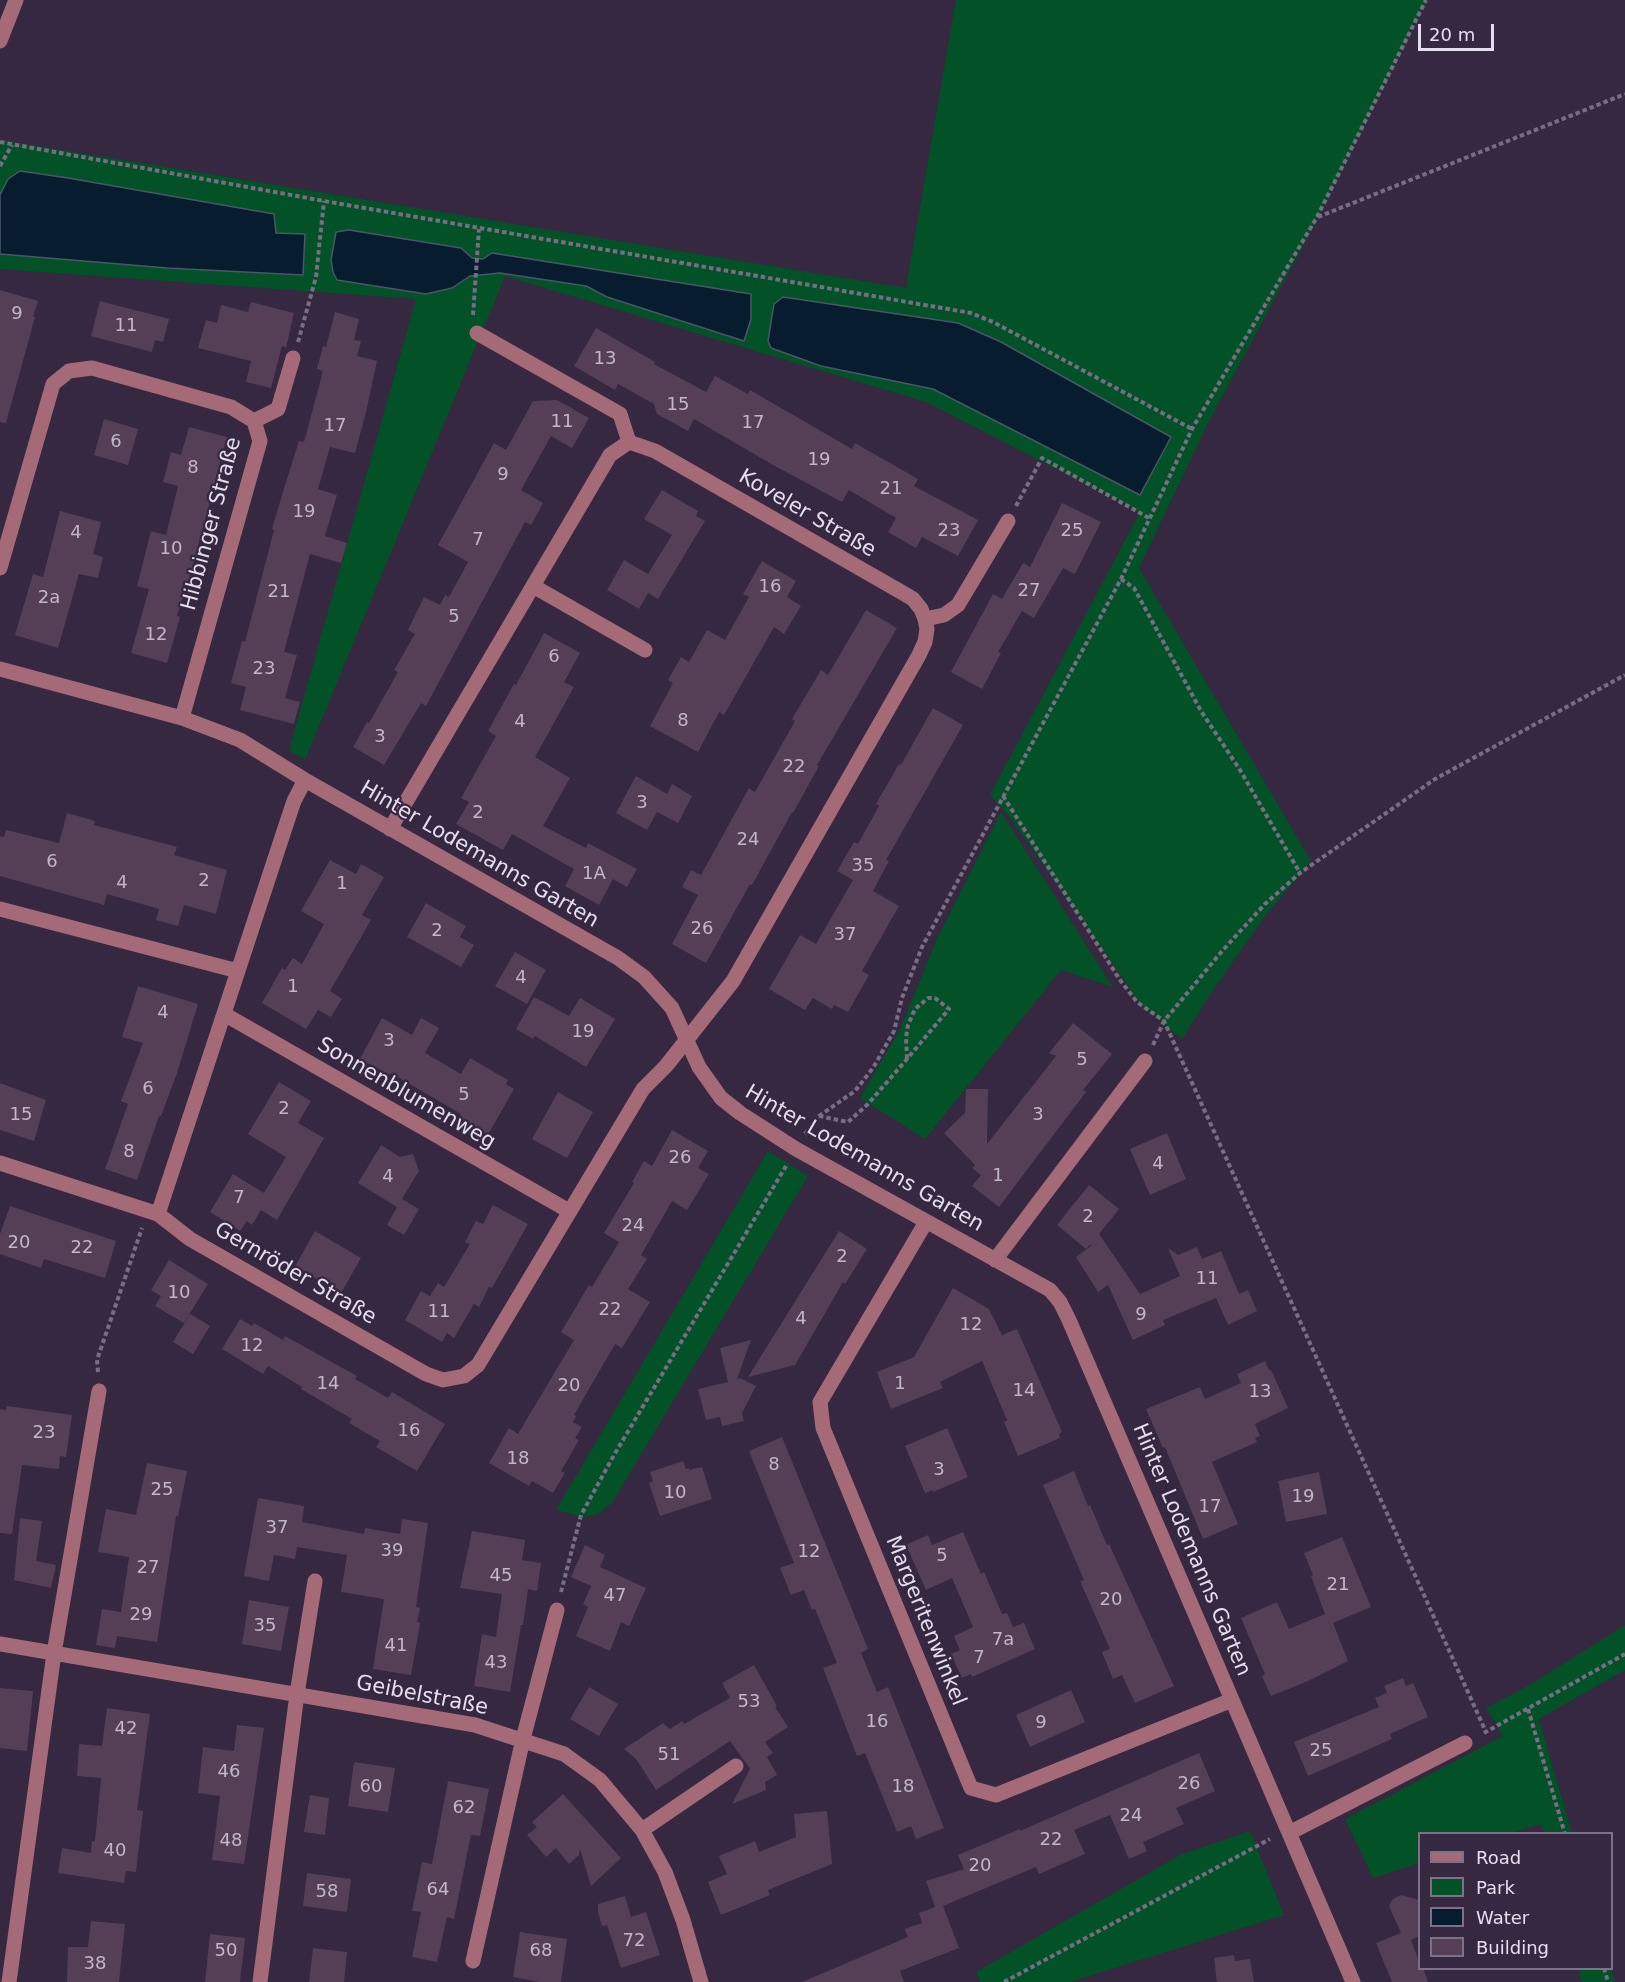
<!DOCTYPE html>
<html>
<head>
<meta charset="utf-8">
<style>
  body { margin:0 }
  #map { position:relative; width:1625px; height:1982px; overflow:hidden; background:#352840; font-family:"DejaVu Sans",sans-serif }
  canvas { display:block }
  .legend { position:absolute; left:1418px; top:1832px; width:195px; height:138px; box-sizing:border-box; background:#352840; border:2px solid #7c7186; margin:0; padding:8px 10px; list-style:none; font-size:18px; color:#e6deee }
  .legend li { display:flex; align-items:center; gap:12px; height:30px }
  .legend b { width:30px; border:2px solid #7c7186 }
  .scale { position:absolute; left:1418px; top:24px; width:76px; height:27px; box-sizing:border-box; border:3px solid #e6deee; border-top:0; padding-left:8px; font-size:18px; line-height:21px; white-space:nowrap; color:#e6deee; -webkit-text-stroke:4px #352840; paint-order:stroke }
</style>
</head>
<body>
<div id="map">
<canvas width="1625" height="1982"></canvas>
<ul class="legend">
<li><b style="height:8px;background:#a56a77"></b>Road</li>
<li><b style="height:16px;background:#035126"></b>Park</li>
<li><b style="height:16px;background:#071c2e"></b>Water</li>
<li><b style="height:16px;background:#543f57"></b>Building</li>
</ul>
<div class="scale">20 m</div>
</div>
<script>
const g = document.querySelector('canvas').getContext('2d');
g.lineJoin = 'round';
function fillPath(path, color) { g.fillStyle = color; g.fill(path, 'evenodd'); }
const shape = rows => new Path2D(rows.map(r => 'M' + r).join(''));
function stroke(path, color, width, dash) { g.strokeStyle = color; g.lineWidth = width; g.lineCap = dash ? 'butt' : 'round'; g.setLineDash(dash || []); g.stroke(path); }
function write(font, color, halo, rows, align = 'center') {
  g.font = font + ' "DejaVu Sans",sans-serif'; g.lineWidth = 4.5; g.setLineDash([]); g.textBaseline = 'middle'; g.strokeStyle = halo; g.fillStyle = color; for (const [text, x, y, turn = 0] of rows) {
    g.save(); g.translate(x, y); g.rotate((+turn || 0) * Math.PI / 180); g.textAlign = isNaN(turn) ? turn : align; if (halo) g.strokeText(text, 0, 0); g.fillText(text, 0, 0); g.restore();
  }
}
fillPath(shape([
  [956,0,1427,0,1312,229,1207,425,1139,568,1311,861,1265,916,1209,996,1182,1039,1143,1007,1012,820,990,795,1140,512,926,402,505,276,305,760,289,750,416,299,0,269,0,140,906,288],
  [1001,812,1113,987,1061,970,925,1139,860,1098,900,1029,937,939],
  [768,1151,808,1176,612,1503,598,1514,583,1517,556,1510],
  [1625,1625,1625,1670,1539,1719,1572,1833,1544,1833,1541,1824,1512,1833,1420,1834,1419,1863,1373,1878,1345,1819,1503,1736,1486,1708,1528,1686],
  [1250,1831,1284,1915,1070,1982,980,1982,976,1972,1182,1854],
  [1578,1969,1611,1969,1615,1982,1582,1982]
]), '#035126');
const water = shape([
  [20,171,68,178,274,214,276,233,305,234,303,275,167,268,0,254,0,195,8,179,20,171],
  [349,230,461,248,472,258,483,259,492,253,751,294,751,319,744,341,607,297,586,286,500,273,470,276,452,288,426,294,337,280,333,272,331,260,336,232,349,230],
  [783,297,958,323,1001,342,1171,437,1140,495,933,389,821,366,771,348,768,341,774,304,783,297]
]);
fillPath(water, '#071c2e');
stroke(water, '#4a5668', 1.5);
fillPath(shape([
  [0,290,38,301,33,317,35,317,6,423,0,422],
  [100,301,169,319,163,342,155,340,152,352,91,336],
  [251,302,294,313,286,348,282,346,271,388,246,382,251,361,198,348,206,320,217,323,221,305,248,312],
  [335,312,359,319,354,340,361,341,357,356,377,361,366,412,355,453,330,447,318,489,337,495,325,536,347,543,341,563,310,554,284,652,297,655,285,698,300,702,294,724,240,710,246,687,231,683,242,641,245,642,274,530,272,529,285,485,299,441,304,442,323,371,317,369,323,346,326,347],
  [596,328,655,362,654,364,706,392,715,376,748,394,750,390,852,449,855,443,918,479,914,486,978,520,958,556,922,537,916,548,888,532,896,518,849,490,842,502,773,465,694,419,688,431,657,414,654,404,618,384,615,390,574,366],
  [557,400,589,418,572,448,551,436,521,490,543,503,531,525,525,522,426,706,421,703,384,765,353,747,367,722,369,723,398,672,394,670,415,634,408,630,424,597,440,605,445,595,449,597,468,562,438,545,494,443,506,450,533,401],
  [104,419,138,429,128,465,94,455],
  [189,427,227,437,190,576,177,616,180,617,167,663,131,653,149,589,137,586,151,531,166,535,178,486,163,482,171,452,181,455],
  [662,490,698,511,696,516,705,521,658,599,648,593,639,609,607,590,624,560,648,574,672,535,644,519],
  [1062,503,1101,522,1075,574,1063,568,1034,618,1022,611,998,652,1001,653,982,689,951,672,993,594,1002,599,1023,563,1030,567],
  [60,511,101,522,93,554,103,557,98,578,79,574,58,648,15,635,33,574,43,577],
  [762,561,796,581,787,597,801,606,784,634,774,627,724,715,719,712,698,752,650,726,673,683,668,680,681,657,689,662,707,630,725,640,749,597,743,594],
  [866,610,897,628,817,765,819,766,793,813,792,812,752,885,750,884,706,963,672,944,698,895,682,887,691,870,701,875,749,788,755,792,795,721,792,719,821,670,828,675],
  [544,633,580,653,564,682,574,687,535,757,570,778,543,826,586,848,588,843,637,869,627,887,613,879,599,905,565,886,574,869,512,834,503,850,456,824,469,802,461,798,496,736,488,731,514,684,516,685],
  [933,708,963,725,886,860,889,861,873,891,899,906,862,971,869,975,848,1012,834,1005,832,1009,813,998,805,1010,769,989,800,935,816,944,853,880,837,871,854,842,858,844,879,806,876,804,899,764,901,765],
  [636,776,667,794,672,784,692,796,678,823,657,812,647,830,616,813],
  [67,813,95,821,94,825,177,847,174,855,227,870,216,914,184,905,178,926,156,920,159,909,107,894,104,905,0,876,0,836,4,837,6,830,59,843],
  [330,860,356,874,361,864,384,877,362,915,371,920,330,991,342,999,331,1017,318,1010,306,1029,262,1003,282,968,285,970,293,958,302,964,324,924,301,911],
  [426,903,466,926,460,937,474,945,461,967,407,937],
  [515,952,546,970,527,1004,495,986],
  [138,986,198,1004,177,1073,161,1116,159,1116,137,1180,105,1169,128,1104,121,1101,143,1043,122,1037],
  [534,997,569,1016,580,998,615,1019,586,1067,535,1036,533,1039,516,1029],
  [382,1018,412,1035,421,1018,439,1028,425,1053,461,1074,470,1058,508,1080,506,1084,514,1089,486,1138,457,1121,461,1114,391,1073,390,1075,360,1059],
  [1073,1023,1112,1054,1083,1090,1086,1092,999,1207,972,1186,981,1175,972,1168,975,1165,944,1133,965,1113,966,1089,988,1089,987,1144,1056,1056,1049,1053],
  [279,1082,311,1101,298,1123,324,1138,277,1220,261,1210,252,1225,247,1221,240,1231,210,1212,233,1174,264,1193,286,1157,248,1134],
  [0,1083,46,1100,34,1141,0,1130],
  [558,1092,593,1112,567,1158,532,1139],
  [672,1130,708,1151,698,1168,709,1174,687,1210,672,1201,641,1255,647,1259,628,1289,650,1302,622,1348,615,1344,574,1415,576,1416,573,1422,582,1427,575,1438,579,1440,561,1471,565,1473,553,1493,532,1481,529,1486,489,1463,509,1428,518,1434,574,1340,561,1332,589,1285,592,1287,619,1242,604,1233,634,1183,632,1182,644,1161,652,1166],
  [1167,1133,1186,1179,1150,1195,1130,1149],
  [381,1145,400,1157,413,1154,419,1171,402,1199,419,1209,404,1235,387,1225,397,1207,358,1183],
  [1089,1185,1119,1209,1099,1234,1140,1294,1180,1276,1168,1248,1178,1255,1197,1247,1202,1259,1221,1251,1239,1294,1248,1290,1257,1311,1228,1325,1216,1298,1163,1320,1165,1325,1133,1340,1108,1285,1098,1292,1076,1257,1091,1246,1091,1244,1086,1249,1057,1225],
  [493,1205,528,1224,492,1288,489,1287,479,1307,474,1304,454,1338,447,1333,442,1342,405,1320,421,1291,430,1296,438,1283,444,1287,470,1244,465,1242,476,1221,483,1224],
  [10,1206,116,1241,105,1278,44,1259,41,1268,0,1254,0,1234],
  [315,1231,361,1258,341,1293,295,1266],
  [839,1231,867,1249,845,1284,843,1282,795,1365,748,1377],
  [169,1260,208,1284,184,1323,155,1306,161,1296,151,1290],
  [953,1288,989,1309,1002,1335,1017,1329,1062,1432,1059,1434,1060,1438,1018,1456,1004,1422,1007,1420,982,1361,940,1382,943,1388,891,1409,877,1372,914,1357],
  [190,1314,210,1326,193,1354,173,1342],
  [240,1319,252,1326,254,1323,283,1340,285,1336,357,1376,355,1379,388,1398,392,1392,445,1424,417,1471,376,1447,380,1441,349,1423,352,1419,301,1389,302,1387,268,1366,263,1374,222,1349],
  [751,1340,737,1379,740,1378,756,1386,742,1413,744,1421,722,1426,720,1417,706,1420,698,1389,728,1382,720,1348],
  [1265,1361,1269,1370,1271,1370,1288,1408,1255,1424,1260,1436,1255,1438,1257,1442,1212,1462,1238,1524,1203,1539,1165,1447,1163,1448,1146,1409,1200,1387,1205,1399,1241,1383,1237,1374],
  [7,1406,72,1415,66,1457,60,1456,59,1469,22,1465,12,1534,0,1533,0,1409,6,1410],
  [947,1428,968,1477,933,1492,933,1490,925,1493,905,1446],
  [782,1437,868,1649,861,1653,877,1692,888,1687,944,1828,916,1839,911,1826,897,1832,865,1753,857,1756,823,1668,837,1663,815,1609,812,1610,804,1590,791,1595,780,1568,794,1563,749,1451],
  [683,1461,686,1469,689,1468,689,1470,702,1467,712,1499,660,1516,649,1483,653,1481,650,1472],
  [147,1463,187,1471,178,1516,176,1516,157,1642,117,1636,115,1648,96,1645,102,1609,121,1612,129,1557,98,1552,106,1509,136,1515],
  [1074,1471,1088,1506,1090,1505,1107,1545,1109,1544,1174,1686,1135,1703,1122,1675,1113,1679,1102,1652,1110,1649,1080,1581,1084,1580,1043,1485],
  [1319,1472,1327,1514,1286,1522,1278,1481],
  [258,1498,304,1506,302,1522,364,1534,365,1528,400,1534,402,1519,428,1523,416,1607,420,1608,417,1622,420,1623,411,1675,373,1669,384,1599,341,1592,347,1555,297,1547,295,1559,274,1555,269,1581,244,1576],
  [20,1518,42,1521,36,1561,56,1565,51,1588,14,1580],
  [472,1531,525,1540,522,1560,541,1563,537,1591,528,1589,523,1625,521,1625,510,1692,474,1686,482,1634,496,1637,502,1594,460,1588],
  [963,1532,981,1574,984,1572,1002,1614,1007,1613,1013,1627,1024,1623,1035,1649,972,1677,971,1674,962,1678,951,1654,960,1650,954,1636,973,1627,952,1578,926,1590,906,1545,928,1535,932,1545],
  [1342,1537,1371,1607,1333,1623,1348,1661,1308,1681,1271,1696,1262,1676,1265,1674,1241,1618,1277,1602,1289,1629,1325,1614,1311,1576,1313,1575,1304,1553],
  [585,1545,605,1555,600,1567,646,1588,629,1626,621,1622,610,1651,576,1636,588,1607,583,1604,591,1586,571,1577],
  [249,1600,289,1607,281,1651,242,1644],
  [754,1665,777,1706,775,1707,788,1727,765,1742,773,1753,767,1757,777,1775,765,1782,766,1790,732,1804,750,1769,730,1741,656,1790,636,1759,624,1749,663,1723,670,1729,682,1721,684,1724,730,1698,722,1683],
  [1403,1678,1406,1686,1413,1683,1428,1717,1390,1734,1392,1739,1308,1776,1294,1742,1379,1707,1375,1698,1387,1693,1384,1686],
  [589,1687,618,1704,599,1736,570,1719],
  [0,1688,33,1691,27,1751,0,1748],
  [1071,1690,1085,1722,1030,1747,1016,1715],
  [107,1708,150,1714,137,1810,143,1811,136,1872,126,1871,124,1883,58,1873,62,1848,91,1853,92,1841,95,1841,101,1778,77,1776,79,1744,102,1746],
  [237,1725,264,1728,244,1864,212,1860,220,1796,198,1793,203,1747,234,1751],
  [1199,1753,1215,1791,1176,1808,1184,1824,1143,1842,1147,1851,1129,1859,1110,1815,1074,1830,1085,1854,1039,1874,1036,1867,943,1906,959,1948,900,1971,904,1982,802,1982,908,1937,905,1929,922,1923,919,1913,935,1907,926,1881,964,1869,958,1855,1020,1829,1020,1831],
  [354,1762,395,1768,388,1812,348,1806],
  [448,1781,489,1789,480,1836,471,1835,454,1919,447,1917,437,1962,412,1957,421,1912,412,1911,422,1862,432,1864],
  [563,1794,621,1858,591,1886,580,1849,579,1855,569,1864,556,1848,546,1857,527,1835,537,1827,532,1822],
  [310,1795,329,1798,325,1835,304,1832],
  [827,1811,832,1864,768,1890,770,1895,721,1915,708,1882,727,1874,719,1856,755,1841,759,1852,796,1837,794,1814],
  [307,1873,351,1879,347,1912,303,1906],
  [1401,1895,1419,1900,1419,1936,1411,1940,1419,1961,1419,1968,1423,1968,1428,1982,1392,1982,1376,1943,1401,1933,1389,1906,1393,1899],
  [625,1896,631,1917,646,1912,660,1955,621,1968,607,1925,602,1926,598,1912,598,1904],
  [91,1921,125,1924,119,1982,67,1982,68,1947,88,1947],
  [520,1932,567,1939,561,1982,540,1982,513,1977],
  [210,1934,245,1938,240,1982,205,1982],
  [313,1948,347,1952,344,1982,309,1982],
  [1234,1955,1235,1961,1250,1959,1254,1982,1217,1982,1214,1958]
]), '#543f57');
stroke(shape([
  [0,142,324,201,971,313,993,322,1192,429],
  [0,166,12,145],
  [1318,217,1625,94],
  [473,315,479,229],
  [298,342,316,277,324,201],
  [1016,506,1042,458,1149,518],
  [1121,579,1134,588,1201,711,1240,770,1300,873],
  [1003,796,1120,980,1137,1002,1164,1021,1486,1732],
  [1153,1045,1164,1021,1223,950,1265,904,1300,873,1435,779,1625,675],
  [819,1116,848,1122,868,1104,907,1059,949,1009,935,998,928,998,915,1009,908,1025,906,1037,907,1059],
  [805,1134,819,1116,855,1091,873,1068,894,1031,902,998,922,947,1121,579,1192,429,1317,217,1426,0],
  [98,1372,97,1360,142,1228],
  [561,1592,581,1515,614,1455,786,1166],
  [1528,1709,1565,1834],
  [1484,1733,1625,1654],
  [1604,1968,1608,1982],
  [1004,1982,1270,1839]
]), '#786d82', 4, [4.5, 3]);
stroke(shape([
  [0,41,16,0],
  [477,333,620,414,629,442],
  [254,421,278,409,293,358],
  [0,568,53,384,69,371,92,368,231,407,254,421,260,441,182,718],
  [533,586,645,650],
  [925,619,944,615,958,605,1008,521],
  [0,669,182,718,240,740,305,780,618,958,644,977,672,1008,699,1067,721,1098,740,1113,796,1149,1050,1290,1060,1302,1069,1320,1353,1982],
  [0,909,238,971],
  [224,1014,569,1211],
  [0,1163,158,1214,190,1239,426,1374,443,1380,464,1376,478,1365,643,1089,666,1066,733,981,919,655,925,642,927,629,925,619,921,609,913,599,903,593,655,451,629,442,610,455,390,829],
  [158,1214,283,834,294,801,305,780],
  [926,1222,820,1402,823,1428,971,1788,996,1795,1232,1700],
  [995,1260,1145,1061],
  [0,1644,475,1725,564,1754,600,1780,642,1830,665,1872,683,1920,701,1982],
  [642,1830,736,1766],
  [1289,1833,1465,1743],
  [473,1961,523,1739,557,1610],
  [9,1982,54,1653,99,1391],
  [260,1982,297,1694,315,1581]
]), '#a56a77', 15);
write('18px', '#c2b6c8', null, [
  ["9",17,314],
  ["11",126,326],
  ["13",605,359],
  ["15",678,405],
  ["11",562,422],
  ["17",753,423],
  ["17",335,426],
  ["6",116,442],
  ["19",819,460],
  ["8",193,468],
  ["9",503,475],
  ["21",891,489],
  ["19",304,512],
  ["23",949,531],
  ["25",1072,531],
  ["4",76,533],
  ["7",478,540],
  ["10",171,549],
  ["16",770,587],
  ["27",1029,591],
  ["21",279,592],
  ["2a",49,598],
  ["5",454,617],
  ["12",156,635],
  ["6",554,657],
  ["23",264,669],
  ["8",683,721],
  ["4",520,722],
  ["3",380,737],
  ["22",794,767],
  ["3",642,803],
  ["2",478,813],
  ["24",748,840],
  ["6",52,862],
  ["35",863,866],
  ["1A",594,874],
  ["2",204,881],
  ["4",122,883],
  ["1",342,884],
  ["26",702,929],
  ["2",437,931],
  ["37",845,935],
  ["4",521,978],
  ["1",293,987],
  ["4",163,1013],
  ["19",583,1032],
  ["3",389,1041],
  ["5",1082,1060],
  ["6",148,1089],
  ["5",464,1095],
  ["2",284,1109],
  ["15",21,1115],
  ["3",1038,1115],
  ["8",129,1152],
  ["26",680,1158],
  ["4",1158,1164],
  ["1",998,1176],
  ["4",388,1177],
  ["7",239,1198],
  ["2",1088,1217],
  ["24",633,1226],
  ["20",19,1243],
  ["22",82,1248],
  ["2",842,1257],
  ["11",1207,1279],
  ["10",179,1293],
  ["22",610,1310],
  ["11",439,1312],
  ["9",1141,1315],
  ["4",801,1319],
  ["12",971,1325],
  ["12",252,1346],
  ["14",328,1384],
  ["1",900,1384],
  ["20",569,1386],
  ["14",1024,1391],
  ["13",1260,1392],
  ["16",409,1431],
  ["23",44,1433],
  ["18",518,1459],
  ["8",774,1465],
  ["3",939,1470],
  ["25",162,1490],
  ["10",675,1493],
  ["19",1303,1497],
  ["17",1210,1507],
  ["37",277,1528],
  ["39",392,1551],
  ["12",809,1552],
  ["5",942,1556],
  ["27",148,1568],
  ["45",501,1576],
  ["21",1338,1585],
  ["47",615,1596],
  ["20",1111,1600],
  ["29",141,1615],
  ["35",265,1626],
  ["7a",1003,1640],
  ["41",396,1646],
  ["7",979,1658],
  ["43",496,1663],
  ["53",749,1702],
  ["16",877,1722],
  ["9",1041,1723],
  ["42",126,1729],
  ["25",1321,1751],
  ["51",669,1755],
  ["46",229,1772],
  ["26",1189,1784],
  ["60",371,1787],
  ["18",903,1787],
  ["62",464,1808],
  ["24",1131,1816],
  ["22",1051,1840],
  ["48",231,1841],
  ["40",115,1851],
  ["20",980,1866],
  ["64",438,1890],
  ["58",327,1892],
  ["72",634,1941],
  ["50",226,1951],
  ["68",541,1951],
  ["38",95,1964]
]);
write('21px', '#e6deee', '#352840', [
  ["Koveler Straße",807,514,30],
  ["Hibbinger Straße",212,524,-75],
  ["Hinter Lodemanns Garten",479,855,30],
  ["Sonnenblumenweg",406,1094,30],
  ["Hinter Lodemanns Garten",864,1159,30],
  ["Gernröder Straße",295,1274,30],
  ["Hinter Lodemanns Garten",1191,1550,67],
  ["Margeritenwinkel",925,1621,68],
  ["Geibelstraße",422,1696,11]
]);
</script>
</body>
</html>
